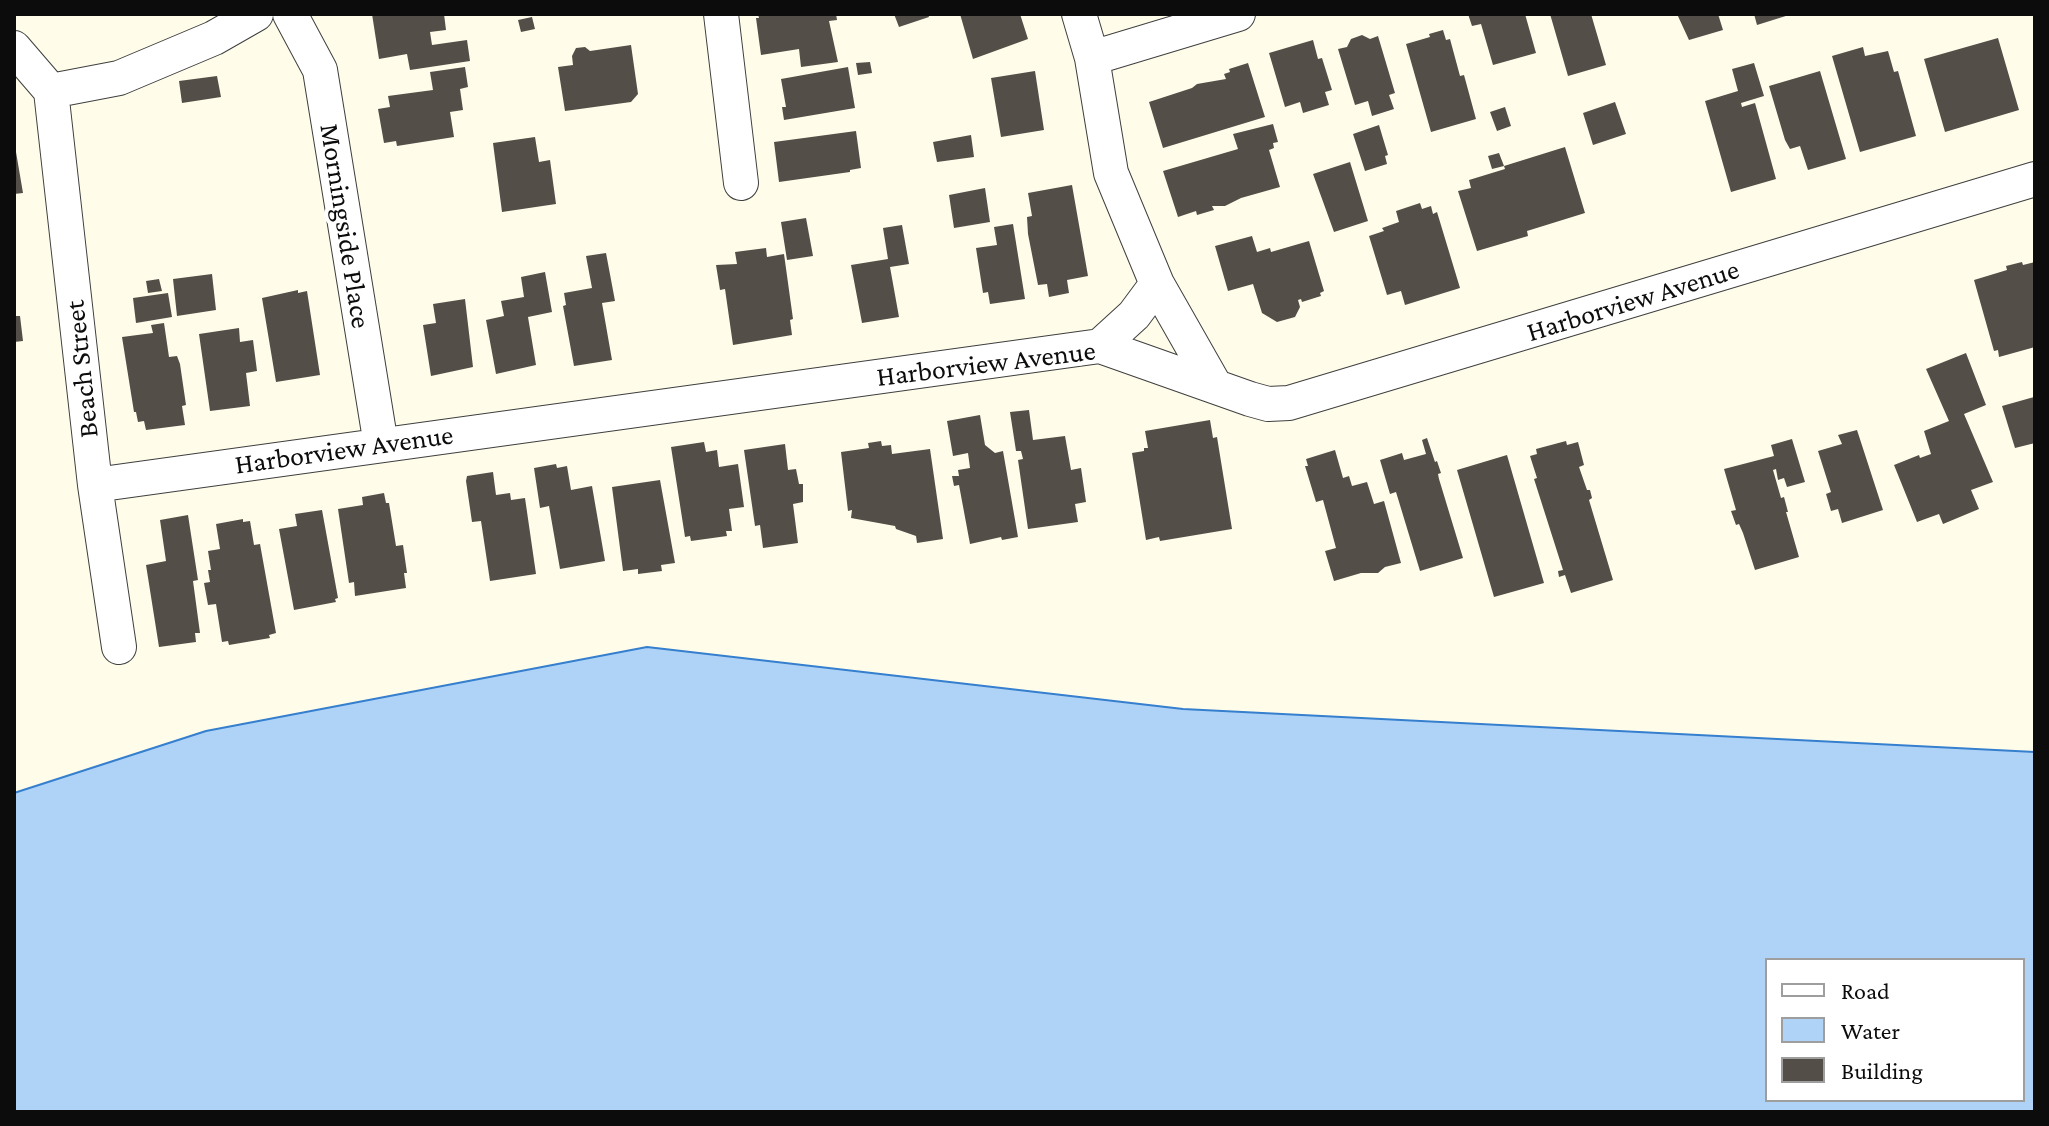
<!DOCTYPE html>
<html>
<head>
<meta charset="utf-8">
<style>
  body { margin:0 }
  #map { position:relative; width:2049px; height:1126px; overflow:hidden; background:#fffdea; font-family:"Crimson Pro",serif }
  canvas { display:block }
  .frame { position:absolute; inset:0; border:16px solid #0c0c0c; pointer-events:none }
  .legend { position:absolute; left:1765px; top:958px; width:260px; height:144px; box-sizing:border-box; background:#fff; border:2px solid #9e9e9e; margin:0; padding:10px 14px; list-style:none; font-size:24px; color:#0c0c0c }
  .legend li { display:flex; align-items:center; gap:16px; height:40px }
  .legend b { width:40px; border:2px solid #9e9e9e }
</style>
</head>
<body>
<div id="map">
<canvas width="2049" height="1126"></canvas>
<div class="frame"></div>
<ul class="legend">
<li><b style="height:10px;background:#fff"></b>Road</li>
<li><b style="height:22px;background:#afd3f7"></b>Water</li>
<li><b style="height:22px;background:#544e48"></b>Building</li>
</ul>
</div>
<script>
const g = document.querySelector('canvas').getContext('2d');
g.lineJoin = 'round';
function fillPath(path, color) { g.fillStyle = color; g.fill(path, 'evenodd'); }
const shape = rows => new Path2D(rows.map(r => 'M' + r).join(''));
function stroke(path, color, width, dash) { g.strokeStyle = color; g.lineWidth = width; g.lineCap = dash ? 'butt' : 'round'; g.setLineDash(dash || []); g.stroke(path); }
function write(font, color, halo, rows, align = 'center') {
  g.font = font + ' "Crimson Pro",serif'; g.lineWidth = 8; g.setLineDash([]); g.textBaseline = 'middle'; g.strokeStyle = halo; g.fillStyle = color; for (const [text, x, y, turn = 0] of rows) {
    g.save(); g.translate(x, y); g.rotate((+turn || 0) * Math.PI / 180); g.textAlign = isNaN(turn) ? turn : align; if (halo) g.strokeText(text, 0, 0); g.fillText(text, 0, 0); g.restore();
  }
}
const water = shape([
  [647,647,1183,709,2035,752,2035,1112,14,1112,14,793,206,731,647,647],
  [1767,960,2023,960,2023,1100,1767,1100,1767,960]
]);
fillPath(water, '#afd3f7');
stroke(water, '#357fce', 2);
fillPath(shape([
  [372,14,444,14,446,30,430,32,432,45,467,40,470,61,410,70,407,54,379,59],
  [758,14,836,14,837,20,829,21,838,62,801,67,799,49,761,55,756,18,759,18],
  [894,14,928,14,929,17,899,27],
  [960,14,1020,14,1028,39,973,59],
  [1468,14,1525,14,1536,53,1493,65,1481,24,1472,26],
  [1550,14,1591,14,1606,65,1568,76],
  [1677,14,1718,14,1723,30,1689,40],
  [1754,14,1789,14,1789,15,1757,25],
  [532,17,535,29,521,32,518,20],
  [1443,30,1446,40,1450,39,1460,76,1464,75,1476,119,1431,132,1406,44,1430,37,1429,34],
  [1362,35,1370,39,1378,36,1395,93,1389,95,1394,109,1372,116,1368,101,1355,105,1338,49,1347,47,1351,39],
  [1998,38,2019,110,1945,132,1924,59],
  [1313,40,1318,59,1322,58,1332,90,1325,92,1329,105,1303,113,1300,102,1285,107,1269,53],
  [631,45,638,94,631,102,565,111,558,67,573,65,572,56,576,48,585,47,590,51],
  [1863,47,1865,56,1888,51,1894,72,1898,71,1916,136,1860,152,1832,56],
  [870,62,872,73,858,75,856,63],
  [1248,63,1265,117,1163,148,1149,102,1192,88,1197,84,1226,79,1224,74,1230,72,1229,69],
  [1754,63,1764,96,1741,103,1742,107,1755,103,1776,179,1731,192,1705,101,1738,91,1732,69],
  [465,67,468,87,460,89,463,110,450,112,454,137,397,146,396,141,384,143,378,109,390,107,388,96,433,90,430,72],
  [848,67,855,108,784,120,782,107,786,107,781,79],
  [1035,71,1044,130,1001,137,991,78],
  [1820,71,1846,159,1808,170,1800,146,1790,149,1785,140,1769,86],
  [217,76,221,97,182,103,179,81],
  [1615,102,1626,134,1593,145,1583,113],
  [1505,107,1511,126,1497,131,1490,112],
  [1273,124,1278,142,1273,143,1274,148,1269,150,1280,187,1241,198,1225,206,1212,206,1214,210,1197,215,1196,211,1178,217,1163,171,1238,149,1233,134],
  [1379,125,1388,155,1385,156,1387,164,1365,171,1353,134],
  [856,131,861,168,850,170,850,172,779,182,774,142],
  [971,135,974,157,937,162,933,142],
  [535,137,539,162,550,160,556,204,502,212,493,143],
  [1565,147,1585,213,1527,231,1528,236,1477,251,1458,191,1471,188,1469,180,1505,169,1504,166],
  [16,152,23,193,14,194,14,153],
  [1499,153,1504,166,1492,169,1488,156],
  [1350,162,1368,221,1334,232,1313,174],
  [1072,185,1088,276,1067,280,1069,293,1049,297,1047,284,1038,285,1028,234,1027,217,1032,216,1028,193],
  [985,188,990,222,954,228,949,195],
  [1420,203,1422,209,1431,206,1433,214,1437,212,1460,288,1405,305,1401,291,1387,295,1369,236,1384,231,1382,228,1399,222,1396,211],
  [806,218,813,256,787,260,781,222],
  [1013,224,1025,299,990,304,988,292,983,293,976,248,997,245,994,227],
  [902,225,909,264,890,267,899,317,862,323,851,265,888,259,883,228],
  [1252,236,1257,252,1270,248,1271,252,1309,241,1324,291,1320,293,1321,296,1302,302,1301,299,1298,300,1300,307,1295,317,1277,322,1262,313,1253,284,1228,291,1215,246],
  [766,248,767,257,784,254,793,319,790,320,792,335,733,345,725,289,720,290,716,265,737,264,735,252],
  [606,253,615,301,602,303,612,360,574,366,563,306,566,305,564,293,592,288,586,256],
  [2022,262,2023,265,2035,262,2035,347,1999,357,1998,350,1994,351,1974,280,2007,270,2006,266],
  [545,272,552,312,528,317,536,365,496,374,486,320,504,316,501,301,524,297,521,277],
  [212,274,216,310,177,316,173,279],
  [159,279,162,291,148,293,146,281],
  [298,290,298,293,307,291,320,375,276,382,262,298],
  [168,293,172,317,136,323,133,298],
  [465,299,473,367,431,376,423,325,436,323,433,304],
  [14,316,20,316,23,341,14,342],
  [164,323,169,357,177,356,180,364,186,405,182,406,185,425,146,430,144,421,138,422,136,412,134,412,122,337,153,333,151,325],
  [239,328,240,342,253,340,257,371,246,373,250,406,210,411,199,334],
  [1966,353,1986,405,1964,414,1993,482,1971,490,1979,509,1943,524,1939,514,1917,522,1894,465,1919,455,1920,458,1931,454,1924,431,1949,421,1926,369],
  [2034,397,2035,443,2015,448,2002,406],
  [1029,410,1033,440,1065,436,1071,470,1081,468,1086,502,1075,504,1078,522,1028,529,1018,460,1023,459,1021,451,1016,451,1010,412],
  [980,415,985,445,995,453,1003,451,1018,537,1002,540,1001,537,970,544,959,485,954,486,952,476,959,476,958,470,970,468,968,453,953,456,947,421],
  [1210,420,1213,438,1217,437,1232,529,1160,541,1159,537,1146,540,1132,453,1144,451,1144,448,1148,448,1145,431],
  [1857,430,1883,510,1842,523,1838,509,1831,511,1826,494,1831,492,1818,451,1842,444,1838,435],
  [1427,438,1435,462,1437,461,1441,473,1438,474,1439,479,1463,558,1420,571,1396,492,1390,494,1380,460,1402,453,1404,460,1426,454,1422,440],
  [1792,439,1805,482,1787,487,1784,478,1778,480,1776,469,1773,470,1781,498,1784,497,1788,512,1786,512,1799,557,1755,570,1743,533,1739,524,1736,525,1731,511,1736,510,1724,469,1774,456,1771,445],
  [881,441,882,446,891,445,892,454,930,449,943,539,917,543,916,536,896,529,895,526,851,518,852,510,848,511,841,452,869,448,868,443],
  [1566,441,1567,445,1578,442,1584,465,1579,467,1587,490,1590,490,1592,498,1589,500,1613,580,1571,593,1565,575,1559,577,1558,571,1563,570,1534,479,1537,478,1530,456,1537,454,1536,449],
  [704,442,706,452,717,450,719,467,738,464,744,507,729,509,732,531,726,531,727,536,691,541,690,536,685,537,671,447],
  [785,444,788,470,796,469,799,484,803,484,803,502,793,504,798,543,763,548,760,525,755,526,744,450],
  [1335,450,1343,478,1349,476,1352,486,1367,482,1374,504,1384,501,1401,563,1385,567,1378,573,1361,573,1334,581,1325,551,1336,548,1323,500,1316,502,1305,466,1308,466,1306,459],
  [1507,455,1544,583,1494,597,1457,470],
  [556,464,557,468,567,466,571,490,592,486,605,561,560,569,549,506,540,508,534,468],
  [493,472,496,495,510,493,511,500,525,498,536,574,490,581,481,521,472,522,466,481,467,476],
  [660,480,675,563,661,565,662,571,638,574,638,569,623,571,612,487],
  [384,493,386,503,389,503,396,546,403,545,407,573,404,573,406,588,355,596,354,582,349,583,338,509,363,505,362,497],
  [322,510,338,598,335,599,336,602,294,610,279,529,297,526,295,514],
  [188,515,198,580,193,581,200,633,195,633,196,642,159,647,146,565,166,561,160,520],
  [243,519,243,522,250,521,254,545,260,544,276,633,269,635,270,638,229,645,228,641,222,642,216,604,208,605,204,583,210,582,208,570,211,570,208,551,220,549,216,524]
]), '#544e48');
const minor = shape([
  [290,14,320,70,381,445],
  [721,14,741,183],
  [1079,14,1092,58,1111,173,1157,284,1215,386],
  [14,48,51,91],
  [1092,58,1238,14],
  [51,91,95,485,119,647],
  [51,91,119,78,214,38,256,14],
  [1100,346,1134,315,1157,284],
  [95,485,1100,346,1250,399,1268,404,1289,403,2035,179]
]);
stroke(minor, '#3f3f3f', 36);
stroke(minor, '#fff', 34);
write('28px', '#0c0c0c', '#fff', [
  ["Morningside Place",345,226,81],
  ["Harborview Avenue",1633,301,-17],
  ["Harborview Avenue",986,364,-7],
  ["Beach Street",82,369,-96],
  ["Harborview Avenue",344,450,-8]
]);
</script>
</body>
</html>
